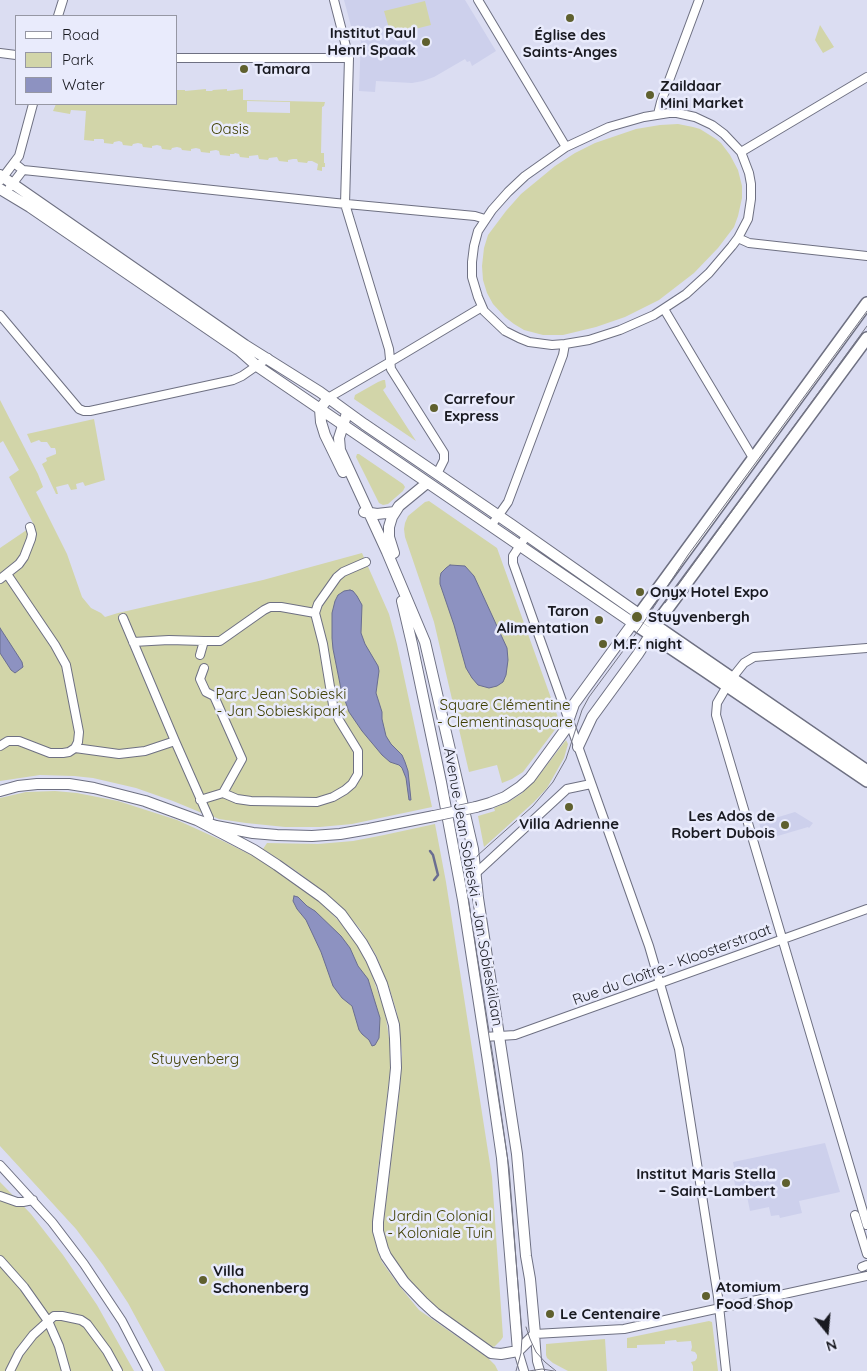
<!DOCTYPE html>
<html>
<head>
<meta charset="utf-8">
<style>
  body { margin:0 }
  #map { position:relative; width:867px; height:1371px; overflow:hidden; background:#dbddf2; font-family:Quicksand,sans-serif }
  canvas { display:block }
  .legend { position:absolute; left:15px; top:15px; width:162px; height:90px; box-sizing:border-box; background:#e9ebfc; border:1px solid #9697a4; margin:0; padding:6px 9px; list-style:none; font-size:15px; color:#191a21 }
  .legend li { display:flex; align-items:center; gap:10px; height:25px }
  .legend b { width:25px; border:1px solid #9697a4 }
  .north { position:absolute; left:802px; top:1306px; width:50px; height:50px; -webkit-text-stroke:4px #e9ebfc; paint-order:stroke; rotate:163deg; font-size:14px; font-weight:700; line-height:20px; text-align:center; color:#191a21 }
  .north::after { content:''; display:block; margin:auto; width:18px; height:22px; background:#191a21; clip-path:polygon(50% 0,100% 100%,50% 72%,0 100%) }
</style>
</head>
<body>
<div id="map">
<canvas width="867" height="1371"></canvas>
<ul class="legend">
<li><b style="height:6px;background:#fff"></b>Road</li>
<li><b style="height:14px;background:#d2d5a9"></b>Park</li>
<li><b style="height:14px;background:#8d92c1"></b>Water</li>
</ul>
<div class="north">N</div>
</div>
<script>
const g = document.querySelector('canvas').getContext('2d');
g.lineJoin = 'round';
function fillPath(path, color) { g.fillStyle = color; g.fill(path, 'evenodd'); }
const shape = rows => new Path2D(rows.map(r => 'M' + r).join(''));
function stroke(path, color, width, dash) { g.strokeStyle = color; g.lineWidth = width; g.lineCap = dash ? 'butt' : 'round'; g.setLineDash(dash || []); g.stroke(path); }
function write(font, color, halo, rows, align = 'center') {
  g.font = font + ' Quicksand,sans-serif'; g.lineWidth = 5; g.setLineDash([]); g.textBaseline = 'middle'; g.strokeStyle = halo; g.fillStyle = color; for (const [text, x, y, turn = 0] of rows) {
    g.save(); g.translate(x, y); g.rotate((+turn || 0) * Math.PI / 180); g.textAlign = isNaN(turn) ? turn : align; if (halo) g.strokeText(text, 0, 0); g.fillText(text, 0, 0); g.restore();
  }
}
fillPath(shape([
  [344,0,465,0,496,51,472,66,470,61,467,62,465,59,434,77,423,81,412,83,376,81,375,92,359,91,361,37,354,37],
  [795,812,813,823,809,828,808,827,764,840,759,823],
  [825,1143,840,1192,799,1201,802,1213,780,1218,779,1215,771,1216,769,1207,750,1211,747,1196,737,1198,733,1173,735,1172,733,1162]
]), '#cdd0ec');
fillPath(shape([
  [425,1,431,25,391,35,384,11],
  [820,25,834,47,823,53,815,40],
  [206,89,206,91,212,91,213,90,227,89,227,91,243,89,243,100,325,102,324,106,322,107,321,153,324,153,324,163,325,163,325,167,322,167,322,171,317,170,318,164,312,161,308,161,307,163,298,162,297,159,293,159,288,160,288,162,279,161,277,157,269,158,268,160,259,159,258,155,249,156,249,158,240,157,239,154,235,153,234,154,230,154,230,156,220,155,219,151,216,150,210,151,210,153,201,152,200,149,196,148,191,149,191,151,182,150,181,148,177,147,172,148,171,150,162,149,161,146,157,145,152,146,152,148,143,147,142,144,138,143,133,144,132,146,123,145,122,142,119,141,114,142,113,144,104,143,104,140,103,139,94,139,94,141,84,140,86,111,71,110,70,114,53,111,56,104,176,104,176,90,185,90,185,91],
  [247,101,290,102,290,113,247,112],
  [678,124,693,127,700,129,716,139,721,143,730,155,738,170,742,186,742,198,738,216,734,227,718,248,694,273,659,300,625,317,596,327,563,335,543,335,524,330,514,324,505,317,493,304,487,293,483,280,482,266,484,248,488,235,506,211,521,194,555,166,575,153,595,143,636,129,660,125],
  [383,380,385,380,386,387,383,390,416,441,354,399,355,395,378,382],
  [0,400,38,474,43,487,36,492,67,554,82,597,91,608,101,613,105,617,118,613,263,580,362,553,389,614,397,644,432,807,352,824,320,827,285,827,246,823,219,819,212,816,208,810,202,813,173,801,136,788,93,778,74,776,40,775,0,781,0,548,34,525,9,477,19,470,3,441,0,443],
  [94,419,105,480,85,486,83,482,76,484,77,489,71,490,68,484,56,487,58,494,56,494,42,464,47,461,46,458,56,454,56,451,55,448,51,448,47,442,41,442,39,440,31,443,27,434],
  [357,454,359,454,403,484,405,487,403,491,388,504,383,505,379,503,356,457],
  [429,501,497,548,560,723,523,772,512,779,502,783,497,765,469,772,434,622,405,537,404,529,405,523,408,516,425,502],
  [566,740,568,744,564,758,547,788,534,802,484,847,478,816,495,811,494,808,510,801,521,794,537,778],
  [55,791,77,793,118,801,177,820,223,841,253,856,280,873,320,902,339,921,355,940,370,970,385,1012,392,1057,376,1186,372,1229,377,1249,382,1262,397,1283,419,1310,488,1358,495,1365,498,1371,165,1371,128,1303,103,1265,76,1229,0,1146,0,798,26,792],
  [435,824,446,882,492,1177,503,1337,501,1340,494,1347,490,1346,436,1307,419,1291,407,1278,392,1256,385,1239,383,1230,384,1220,400,1086,402,1054,397,1013,389,987,376,955,360,929,343,909,333,899,295,870,263,849,267,843,318,844,353,841,384,835],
  [0,1182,31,1214,63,1255,97,1305,134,1371,0,1371],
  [709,1321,712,1322,718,1371,693,1371,693,1366,691,1362,695,1361,697,1358,697,1355,695,1352,691,1351,692,1347,691,1341,677,1342,676,1340,665,1341,665,1344,637,1345,637,1348,627,1348,627,1338],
  [605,1339,607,1371,568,1371,553,1363,547,1358,546,1355,546,1344]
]), '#d2d5a9');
const water = shape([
  [450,565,465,566,474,576,507,648,508,660,506,675,503,682,497,686,489,688,478,685,472,678,466,668,454,625,440,584,440,578,441,573,446,568,450,565],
  [350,590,353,591,357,596,362,605,361,633,365,644,378,666,379,671,376,693,382,712,382,719,386,736,391,744,402,755,405,762,408,771,411,800,409,800,406,778,402,768,399,765,390,762,382,755,362,731,349,712,341,689,333,649,332,638,332,613,335,601,338,595,344,591,350,590],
  [0,628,22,662,23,667,15,673,11,670,0,653,0,628],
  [294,896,298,897,307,906,315,911,341,936,350,948,358,966,368,979,380,1018,379,1038,375,1045,372,1046,369,1040,362,1034,359,1030,352,1006,342,998,333,986,321,952,306,920,297,909,293,901,294,896]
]);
fillPath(water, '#8d92c1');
stroke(water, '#6a6e91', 1);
stroke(shape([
  [430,851,433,855,438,875,434,880]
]), '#6a6e91', 2.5);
const street = shape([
  [334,0,349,58,345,204,389,349,391,369,444,453,444,460,437,474],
  [478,0,566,147],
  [58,16,63,0],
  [0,53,16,55],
  [176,58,349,58],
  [669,113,677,113,695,117,712,125,724,134,741,152,749,173,751,184,751,199,748,219,738,238,732,246,709,273,686,294,654,315,620,330,589,340,565,344,552,345,529,342,519,338,505,331,484,311,478,297,472,277,472,262,474,246,478,231,492,210,508,192,525,176,566,147,609,127,644,117,669,113],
  [658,114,661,102,699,0],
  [741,152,867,77],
  [14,163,23,170,33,171,336,203,475,216,485,219],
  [0,181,19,156,33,104],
  [10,187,23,170],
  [738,238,749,243,867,256],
  [664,309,753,458],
  [0,315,79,409,84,411,90,411,233,380,242,376,268,358],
  [328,398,390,362,482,307],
  [491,526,508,502,563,355,565,344],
  [527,535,513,556,513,563,649,946,679,1049,718,1297,726,1371],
  [7,574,55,645,66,665,79,732,78,742,75,748],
  [0,579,19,564,24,557,31,539,32,534,30,527],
  [123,618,175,741,209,818],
  [133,642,169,640,204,641],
  [200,655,204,641,220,641,264,610,270,607,281,607,315,613],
  [204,668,200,679,206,692,214,696,242,759,223,793],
  [732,678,744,663,754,657,867,648],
  [727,686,717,703,716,715,867,1225],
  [0,746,8,741,19,741,50,753,63,753,69,752,75,748,119,754,145,751,175,741],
  [200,800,223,793,237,799,251,801,317,802,333,797,345,790,352,784,358,774,358,751,339,720,333,705,323,644,315,613,318,604,337,577,343,572,366,562],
  [476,873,567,789,591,784],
  [484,1037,515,1035,867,909],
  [0,1165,52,1222,84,1264,122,1321,148,1371],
  [0,1196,17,1202,23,1202,33,1200],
  [855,1215,867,1254],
  [0,1260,24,1287,48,1321,59,1346,66,1371],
  [862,1267,867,1265],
  [518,1351,524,1371],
  [10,1371,19,1353,33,1335,54,1316,62,1316,81,1320,87,1324,107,1351,118,1371],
  [540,1371,537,1361,535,1334,624,1329,867,1276]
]);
const secondary = shape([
  [0,175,245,345,320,392,364,424,512,525,656,626,638,654,592,717,578,747],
  [0,189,30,207,239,350,257,366,320,409,633,623,574,704,565,730,530,778,520,787,505,797,490,803,476,807],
  [328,398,320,409,321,422,325,435,343,472],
  [364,512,377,514,395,512],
  [394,553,389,537,389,527,392,517,399,506,427,483],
  [402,601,412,644,441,782,463,900,488,1061,502,1158,518,1351],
  [0,791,18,786,37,784,69,784,94,788,145,801,197,820,216,826,253,833,277,835,312,836,340,834,369,829,434,816],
  [197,820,254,850,277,865,322,897,341,914,362,943,371,959,382,984,394,1025,395,1039,396,1068,394,1088,378,1222,378,1231,383,1249,386,1256,404,1282,423,1302,435,1313,491,1353,501,1354,518,1351,535,1334,530,1279,526,1256,517,1154,478,898,473,849,425,642,387,552,340,450,339,438,347,413]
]);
const primary = shape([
  [867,303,633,623,705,671,867,781],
  [867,338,662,616,656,626,867,771]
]);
stroke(street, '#6e7082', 10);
stroke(secondary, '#6e7082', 12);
stroke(primary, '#6e7082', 14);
stroke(street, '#fff', 8);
stroke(secondary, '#fff', 10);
stroke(primary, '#fff', 11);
stroke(shape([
  [665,603,867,326],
  [526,1327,530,1339,536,1352,545,1362,556,1371],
  [516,1371,521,1353,522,1337,509,1168,467,891,468,875,470,867,478,855,533,806,553,782,566,759,582,710,589,697,640,628,688,555,867,311],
  [529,1371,542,1369,554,1371]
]), '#757684', 1);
const secondaryBridge = shape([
  [434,816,476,807]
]);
stroke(secondaryBridge, '#6e7082', 12, []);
stroke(secondaryBridge, '#fff', 10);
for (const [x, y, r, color] of [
  [570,18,5,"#5f602e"],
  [426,42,5,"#5f602e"],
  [244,69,5,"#5f602e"],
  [650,95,5,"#5f602e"],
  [434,408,5,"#5f602e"],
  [640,592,5,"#5f602e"],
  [637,617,6,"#5f602e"],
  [599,620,5,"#5f602e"],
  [603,644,5,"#5f602e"],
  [569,807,5,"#5f602e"],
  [785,825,5,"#5f602e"],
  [786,1183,5,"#5f602e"],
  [203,1280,5,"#5f602e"],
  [706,1296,5,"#5f602e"],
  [550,1314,5,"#5f602e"]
]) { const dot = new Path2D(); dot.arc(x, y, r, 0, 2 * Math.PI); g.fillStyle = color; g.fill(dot); stroke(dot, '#e9ebfc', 2); }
write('bold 15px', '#191a21', '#e9ebfc', [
  ["Institut Paul",416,33,"right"],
  ["Henri Spaak",416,50,"right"],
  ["Église des",570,35,"center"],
  ["Saints-Anges",570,52,"center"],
  ["Tamara",254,69],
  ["Zaildaar",660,86],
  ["Mini Market",660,103],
  ["Carrefour",444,399],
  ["Express",444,416],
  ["Onyx Hotel Expo",650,592],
  ["Taron",589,611,"right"],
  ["Alimentation",589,628,"right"],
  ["Stuyvenbergh",648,617],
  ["M.F. night",613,644],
  ["Les Ados de",775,816,"right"],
  ["Robert Dubois",775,833,"right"],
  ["Villa Adrienne",569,824,"center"],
  ["Institut Maris Stella",776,1174,"right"],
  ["– Saint-Lambert",776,1191,"right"],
  ["Villa",213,1271],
  ["Schonenberg",213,1288],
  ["Atomium",716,1287],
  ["Food Shop",716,1304],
  ["Le Centenaire",560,1314]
], 'left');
write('15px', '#3f3f00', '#e9ebfc', [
  ["Oasis",230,129],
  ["Parc Jean Sobieski",281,694],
  ["- Jan Sobieskipark",281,711],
  ["Square Clémentine",505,705],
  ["- Clementinasquare",505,722],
  ["Stuyvenberg",195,1059],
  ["Jardin Colonial",440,1216],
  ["- Koloniale Tuin",440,1233]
]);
write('15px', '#191a21', '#e9ebfc', [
  ["Avenue Jean Sobieski - Jan Sobieskilaan",473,887,80],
  ["Rue du Cloître - Kloosterstraat",672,965,-20]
]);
</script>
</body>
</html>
